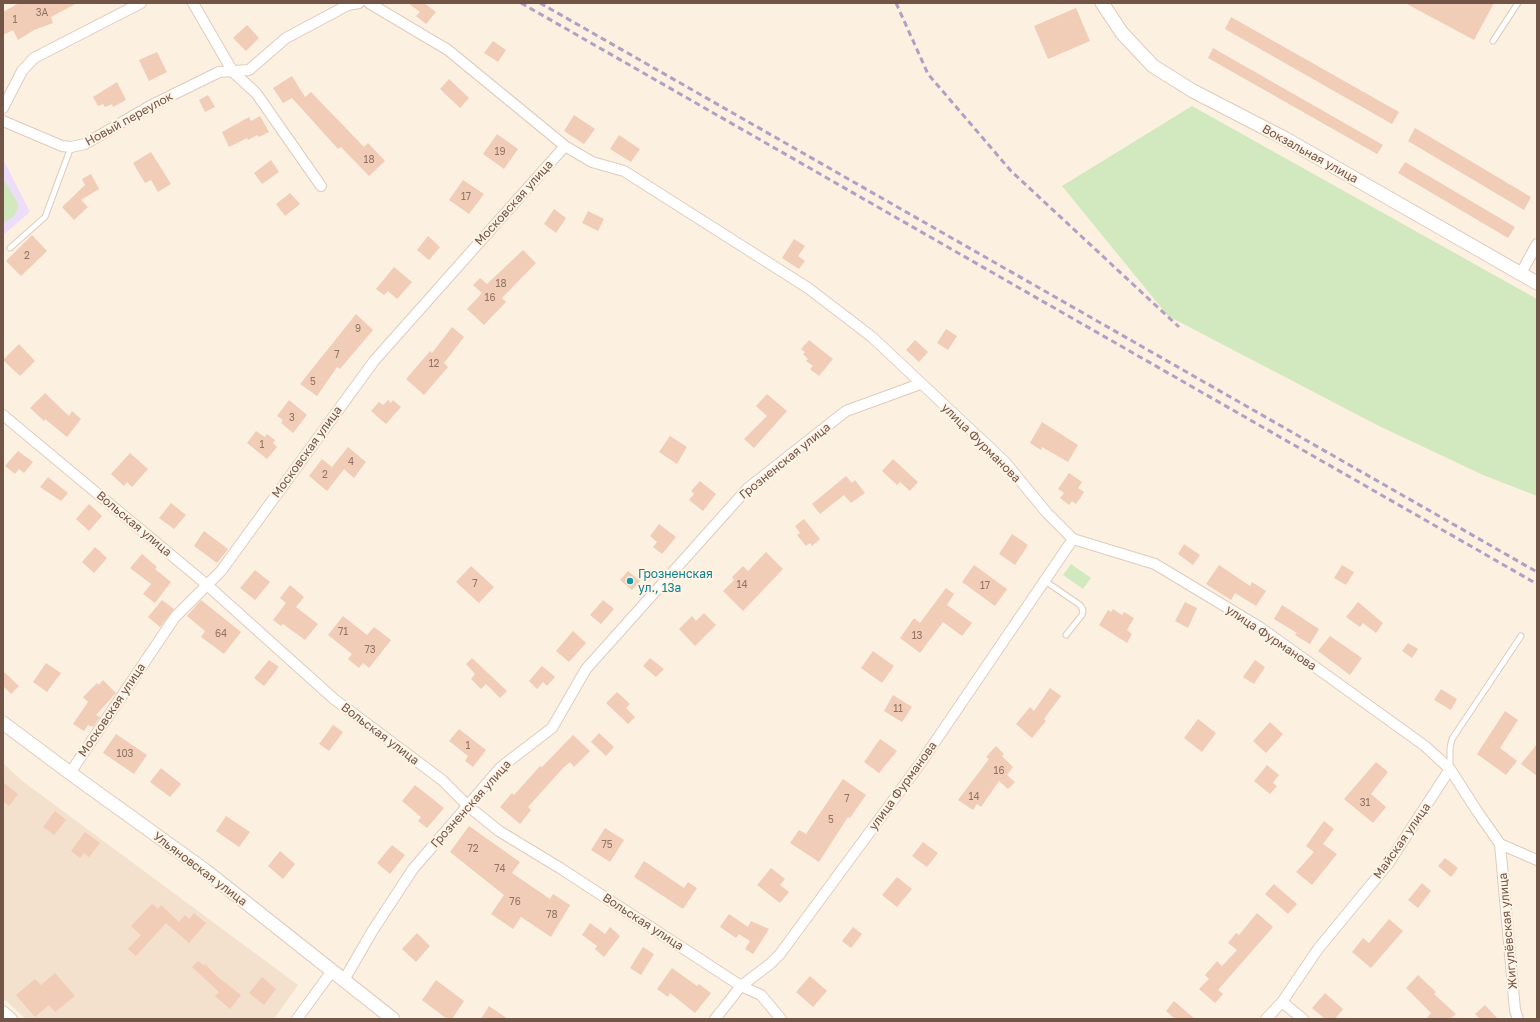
<!DOCTYPE html>
<html>
<head>
<meta charset="utf-8">
<style>
  body { margin:0 }
  #map { position:relative; width:1540px; height:1022px; overflow:hidden; background:#fcf0e0; font-family:"Golos Text",sans-serif }
  canvas { display:block }
  .frame { position:absolute; inset:0; border:4px solid #725547; pointer-events:none }
</style>
</head>
<body>
<div id="map">
<canvas width="1540" height="1022"></canvas>
<div class="frame"></div>
</div>
<script>
const g = document.querySelector('canvas').getContext('2d');
g.lineJoin = 'round';
function fillPath(path, color) { g.fillStyle = color; g.fill(path, 'evenodd'); }
const shape = rows => new Path2D(rows.map(r => 'M' + r).join(''));
function stroke(path, color, width, dash) { g.strokeStyle = color; g.lineWidth = width; g.lineCap = dash ? 'butt' : 'round'; g.setLineDash(dash || []); g.stroke(path); }
function write(font, color, halo, rows, align = 'center') {
  g.font = font + ' "Golos Text",sans-serif'; g.lineWidth = 4; g.setLineDash([]); g.textBaseline = 'middle'; g.strokeStyle = halo; g.fillStyle = color; for (const [text, x, y, turn = 0] of rows) {
    g.save(); g.translate(x, y); g.rotate((+turn || 0) * Math.PI / 180); g.textAlign = isNaN(turn) ? turn : align; if (halo) g.strokeText(text, 0, 0); g.fillText(text, 0, 0); g.restore();
  }
}
fillPath(shape([
  [3,763,21,780,298,985,274,1019,26,1019,3,998]
]), '#f3e1ce');
fillPath(shape([
  [3,159,30,212,3,235]
]), '#edddf8');
fillPath(shape([
  [1192,106,1537,299,1537,496,1483,475,1377,425,1168,316,1062,186],
  [3,179,18,203,18,208,14,216,3,223],
  [1071,564,1091,578,1083,589,1063,575]
]), '#d2e9bf');
fillPath(shape([
  [19,3,77,3,51,17,53,23,34,30,18,40,13,30,3,35,3,12],
  [408,3,424,3,436,12,426,24,416,16,420,12],
  [1405,3,1494,3,1474,40],
  [1076,8,1090,41,1048,59,1034,26],
  [1231,17,1399,112,1392,124,1225,29],
  [247,25,259,38,246,51,233,38],
  [493,41,506,50,498,62,484,53],
  [1213,48,1383,145,1377,154,1208,58],
  [157,52,167,72,149,81,139,60],
  [292,76,305,97,311,92,364,147,368,143,385,161,369,176,341,147,338,149,292,98,283,103,273,88],
  [449,79,469,98,460,108,440,89],
  [117,82,126,100,113,107,112,104,105,107,103,104,98,106,93,97],
  [208,95,215,107,205,112,199,100],
  [574,115,595,129,584,144,564,131],
  [260,116,269,132,259,137,257,135,248,140,247,138,229,147,222,132,249,117,251,121],
  [1415,128,1531,197,1524,210,1408,141],
  [497,134,518,149,504,169,483,154],
  [619,135,640,149,631,162,610,149],
  [151,152,171,184,158,192,151,180,145,183,133,163],
  [271,160,279,172,262,184,254,173],
  [1405,162,1515,227,1508,238,1398,173],
  [91,174,99,189,81,200,88,207,74,220,62,207,85,185,82,179],
  [463,180,484,194,469,214,449,200],
  [290,193,300,204,285,216,276,204],
  [554,209,566,218,556,233,544,224],
  [588,211,604,219,598,231,582,223],
  [32,235,47,251,21,276,6,261],
  [428,236,440,247,429,260,417,250],
  [794,239,805,246,798,256,805,261,799,269,782,258],
  [523,250,536,263,502,298,506,302,484,325,467,309,482,293,473,285,480,278,487,284],
  [394,267,412,282,397,299,388,291,384,295,376,289],
  [356,314,373,330,340,369,337,367,317,396,300,384],
  [452,327,464,337,444,363,448,367,424,395,406,379,430,351,432,353],
  [946,329,957,336,948,350,937,343],
  [809,340,833,359,819,376,810,369,813,366,806,361,808,359,803,354,805,352,801,349],
  [915,340,928,352,919,362,906,350],
  [19,344,35,361,20,376,3,360],
  [45,393,69,416,72,411,81,419,67,437,45,419,44,421,30,408],
  [767,394,787,411,754,448,744,439,767,416,756,406],
  [289,400,307,415,293,433,281,423,283,420,277,416],
  [388,400,391,403,393,400,401,407,386,424,371,411,379,402,383,405],
  [1042,422,1078,445,1068,462,1042,447,1041,450,1030,443],
  [256,431,265,437,267,434,275,440,273,443,277,447,267,459,247,443],
  [670,436,687,447,677,464,659,452],
  [348,447,366,462,354,478,344,469,327,491,309,476,322,459,332,467],
  [18,451,33,462,24,473,19,469,15,474,5,466],
  [130,453,148,469,132,487,127,482,124,486,111,474],
  [893,459,918,482,910,491,900,482,897,485,882,471],
  [1069,473,1082,482,1078,488,1084,492,1076,504,1072,501,1069,505,1060,498,1064,493,1058,489],
  [846,476,852,483,855,480,865,493,851,503,844,495,820,514,812,504],
  [48,477,68,493,61,501,40,487],
  [700,481,716,494,703,511,689,500,694,494,691,491],
  [171,503,186,515,174,529,159,518],
  [89,504,102,516,89,531,76,519],
  [804,519,820,539,812,546,810,543,806,546,797,535,800,533,795,526],
  [659,524,676,537,662,554,653,547,657,542,650,536],
  [204,531,228,549,217,563,194,546],
  [1012,534,1028,545,1015,565,999,554],
  [1184,544,1200,555,1193,565,1178,554],
  [95,547,107,558,94,573,82,562],
  [766,552,783,569,743,611,723,591,734,580,732,577,743,566,748,571],
  [142,554,157,567,155,569,171,582,155,603,143,594,151,584,130,568],
  [974,565,1007,589,995,606,962,582],
  [1219,565,1250,586,1252,582,1266,591,1256,606,1235,593,1231,600,1206,584],
  [1342,565,1354,572,1346,585,1334,578],
  [471,566,494,587,479,603,456,582],
  [255,570,270,582,255,600,240,588],
  [628,571,640,581,632,590,620,580],
  [290,585,304,597,296,607,318,624,305,640,283,624,281,626,273,620,286,603,280,598],
  [946,588,954,594,947,605,972,623,962,636,943,622,920,653,900,638,914,618,920,623],
  [162,600,174,609,160,627,148,617],
  [201,600,241,632,224,654,201,637,205,631,187,616],
  [603,600,614,609,601,624,590,615],
  [1185,602,1197,608,1188,628,1175,621],
  [1358,602,1383,623,1376,633,1363,623,1360,627,1346,617],
  [1282,605,1319,629,1310,644,1295,635,1297,633,1274,619],
  [1113,609,1122,615,1124,612,1134,618,1127,630,1132,634,1127,643,1099,625,1108,610,1111,612],
  [704,613,716,625,695,646,679,629,692,616,696,621],
  [343,616,367,635,374,627,391,640,369,668,363,663,359,668,348,659,352,654,328,635],
  [573,631,586,643,569,662,556,651],
  [1330,636,1362,658,1350,675,1318,651],
  [1408,643,1418,649,1412,658,1402,651],
  [873,651,894,666,882,683,861,668],
  [472,658,507,691,500,698,486,684,481,689,471,679,475,674,466,664],
  [650,658,664,669,656,677,643,666],
  [269,660,279,667,264,686,254,678],
  [1255,660,1265,667,1254,684,1243,677],
  [46,663,61,673,47,692,33,682],
  [542,666,555,677,547,686,543,682,537,689,529,681],
  [3,671,19,686,11,694,3,686],
  [103,680,116,693,96,715,100,717,93,727,88,725,84,731,73,724,88,702,83,697,97,683,99,685],
  [1050,688,1061,696,1044,719,1046,721,1032,738,1016,724,1030,707,1034,711],
  [1441,689,1457,699,1451,710,1434,700],
  [617,692,630,704,626,708,635,717,628,724,606,703],
  [893,695,912,707,902,722,884,711],
  [1505,711,1518,720,1500,748,1517,761,1506,775,1477,754],
  [1198,719,1216,733,1202,752,1184,738],
  [1270,722,1283,734,1266,753,1253,741],
  [333,725,343,732,329,751,319,744],
  [459,729,486,750,473,767,465,761,468,756,449,741],
  [599,733,614,747,606,756,591,742],
  [116,734,147,755,134,774,103,753],
  [573,735,590,751,574,767,570,762,563,768,528,807,531,810,520,824,500,807,512,793,514,795,540,766,542,767],
  [880,739,897,751,879,773,864,762],
  [1537,744,1537,776,1521,764],
  [996,746,1004,754,1002,756,1013,767,1007,775,1015,782,1008,789,999,781,981,807,977,804,973,810,958,800,989,759,986,757],
  [1376,762,1388,772,1371,794,1386,807,1373,823,1344,799],
  [1267,765,1279,775,1273,783,1277,786,1270,794,1254,781],
  [161,768,181,784,170,797,150,782],
  [843,779,866,795,850,818,848,817,819,862,790,843,799,830,806,834],
  [3,782,18,794,9,806,3,801],
  [415,785,444,808,427,828,418,821,421,817,402,801],
  [55,811,66,820,54,835,43,827],
  [226,816,250,832,239,847,216,831],
  [1324,821,1334,829,1323,844,1337,854,1312,885,1296,872,1314,852,1306,846],
  [469,826,520,862,512,873,550,899,553,894,570,905,551,937,521,917,513,929,491,914,504,895,450,852],
  [605,828,624,840,610,862,591,850],
  [85,832,100,843,89,857,84,853,80,858,71,851],
  [923,842,938,853,927,867,912,856],
  [392,845,405,855,390,874,377,863],
  [280,851,295,864,283,879,268,866],
  [1445,858,1458,868,1451,877,1438,866],
  [644,861,684,888,688,882,697,888,683,909,634,877],
  [771,868,785,879,780,885,789,892,780,903,757,885],
  [897,877,912,889,897,907,882,895],
  [1422,883,1431,891,1418,908,1408,900],
  [1274,884,1297,904,1288,914,1265,894],
  [152,904,158,909,161,905,179,922,185,915,189,919,194,913,206,923,189,943,166,923,136,956,128,949,141,935,131,926],
  [1257,913,1273,927,1218,990,1223,994,1215,1003,1199,989,1209,979,1205,975,1217,961,1222,966,1237,950,1228,943,1236,933,1239,935],
  [729,914,748,927,751,921,769,929,753,954,745,949,750,941,739,934,736,938,720,927],
  [1389,919,1403,931,1371,968,1352,952,1363,938,1369,943],
  [590,923,605,934,610,927,620,936,604,957,595,949,597,946,582,935],
  [853,927,862,934,851,948,842,941],
  [417,933,430,946,416,962,402,949],
  [643,947,654,954,641,975,630,968],
  [198,961,204,966,205,964,219,978,241,995,230,1009,215,996,219,992,192,967],
  [672,968,697,986,699,984,711,993,695,1013,670,993,668,997,657,989],
  [55,973,75,996,55,1012,49,1005,35,1017,16,995,35,979,41,985],
  [1418,975,1436,992,1434,994,1456,1014,1450,1019,1426,1019,1431,1013,1406,988],
  [810,976,827,991,813,1007,796,992],
  [262,977,276,989,264,1005,249,993],
  [436,980,464,1001,452,1019,447,1019,422,1000],
  [1325,993,1343,1009,1335,1019,1325,1019,1312,1008],
  [1174,1001,1195,1019,1175,1019,1166,1011],
  [1485,1005,1498,1019,1480,1019,1475,1014],
  [489,1006,508,1019,481,1019]
]), '#f1ccb7');
const service = shape([
  [1493,41,1518,3],
  [10,248,45,217,71,147],
  [1045,581,1080,605,1083,610,1082,615,1066,635],
  [1450,768,1450,748,1452,739,1521,636]
]);
const minor = shape([
  [193,3,233,72,256,93,321,186],
  [369,3,448,50,565,146,592,162,624,171,808,288,872,337,1005,462,1047,513,1073,539,1155,564,1261,628,1425,746,1450,769,1477,811,1500,844,1537,860],
  [3,108,22,71,34,58,141,3],
  [3,121,62,146,71,147,85,144,150,106,219,72,249,70,286,38,348,5,359,3],
  [1521,273,1537,244],
  [3,415,206,584,334,699,442,780,468,806,499,831,560,868,741,986,761,995,781,1019],
  [70,773,175,617,221,571,374,361,565,146],
  [1500,844,1515,1010,1518,1019],
  [344,980,373,930,413,869,501,767,552,728,586,669,747,489,846,411,920,384],
  [1282,1002,1303,1019],
  [3,1011,12,1019],
  [297,1019,332,971],
  [715,1019,741,986,770,964,780,954,922,761,1073,539],
  [1266,1019,1282,1002,1318,949,1388,864,1450,769]
]);
const tertiary = shape([
  [1102,3,1122,33,1153,66,1193,91,1284,138,1537,283],
  [3,723,70,773,206,871,393,1019]
]);
stroke(service, '#e0cbbc', 7);
stroke(minor, '#e0cbbc', 12);
stroke(tertiary, '#e0cbbc', 15);
stroke(service, '#fff', 5);
stroke(minor, '#fff', 10);
stroke(tertiary, '#fff', 13);
stroke(shape([
  [521,3,1537,584],
  [540,3,1537,572],
  [896,3,928,74,1011,171,1179,327]
]), '#b29fc4', 3, [6, 4]);
for (const [x, y, r, color] of [
  [630,581,4,"#0f9aa8"]
]) { const dot = new Path2D(); dot.arc(x, y, r, 0, 2 * Math.PI); g.fillStyle = color; g.fill(dot); stroke(dot, '#fff4e6', 1.5); }
write('10px', '#927363', null, [
  ["3А",42,13],
  ["1",15,20],
  ["19",500,152],
  ["18",369,160],
  ["17",466,197],
  ["2",27,256],
  ["18",501,284],
  ["16",490,298],
  ["9",358,329],
  ["7",337,355],
  ["12",434,364],
  ["5",313,382],
  ["3",292,418],
  ["1",262,445],
  ["4",351,462],
  ["2",325,475],
  ["7",475,584],
  ["14",742,585],
  ["17",985,586],
  ["71",343,632],
  ["64",221,634],
  ["13",917,636],
  ["73",370,650],
  ["11",898,709],
  ["1",468,746],
  ["103",125,754],
  ["16",999,771],
  ["14",974,797],
  ["7",847,799],
  ["31",1365,803],
  ["5",831,820],
  ["75",607,845],
  ["72",473,849],
  ["74",500,869],
  ["76",515,902],
  ["78",552,915]
]);
write('12px', '#725547', '#fff4e6', [
  ["Новый переулок",129,119,-29],
  ["Вокзальная улица",1310,154,29],
  ["Московская улица",514,203,-48],
  ["улица Фурманова",981,443,45],
  ["Московская улица",307,452,-54],
  ["Грозненская улица",785,461,-39],
  ["Вольская улица",134,524,40],
  ["улица Фурманова",1271,638,34],
  ["Московская улица",112,710,-56],
  ["Вольская улица",380,734,37],
  ["улица Фурманова",903,786,-54],
  ["Грозненская улица",471,804,-48],
  ["Майская улица",1402,841,-55],
  ["Ульяновская улица",200,869,37],
  ["Вольская улица",643,922,33],
  ["Жигулёвская улица",1508,931,-95]
]);
write('12px', '#0d838f', '#fff4e6', [
  ["Грозненская",638,574],
  ["ул., 13а",638,588]
], 'left');
</script>
</body>
</html>
